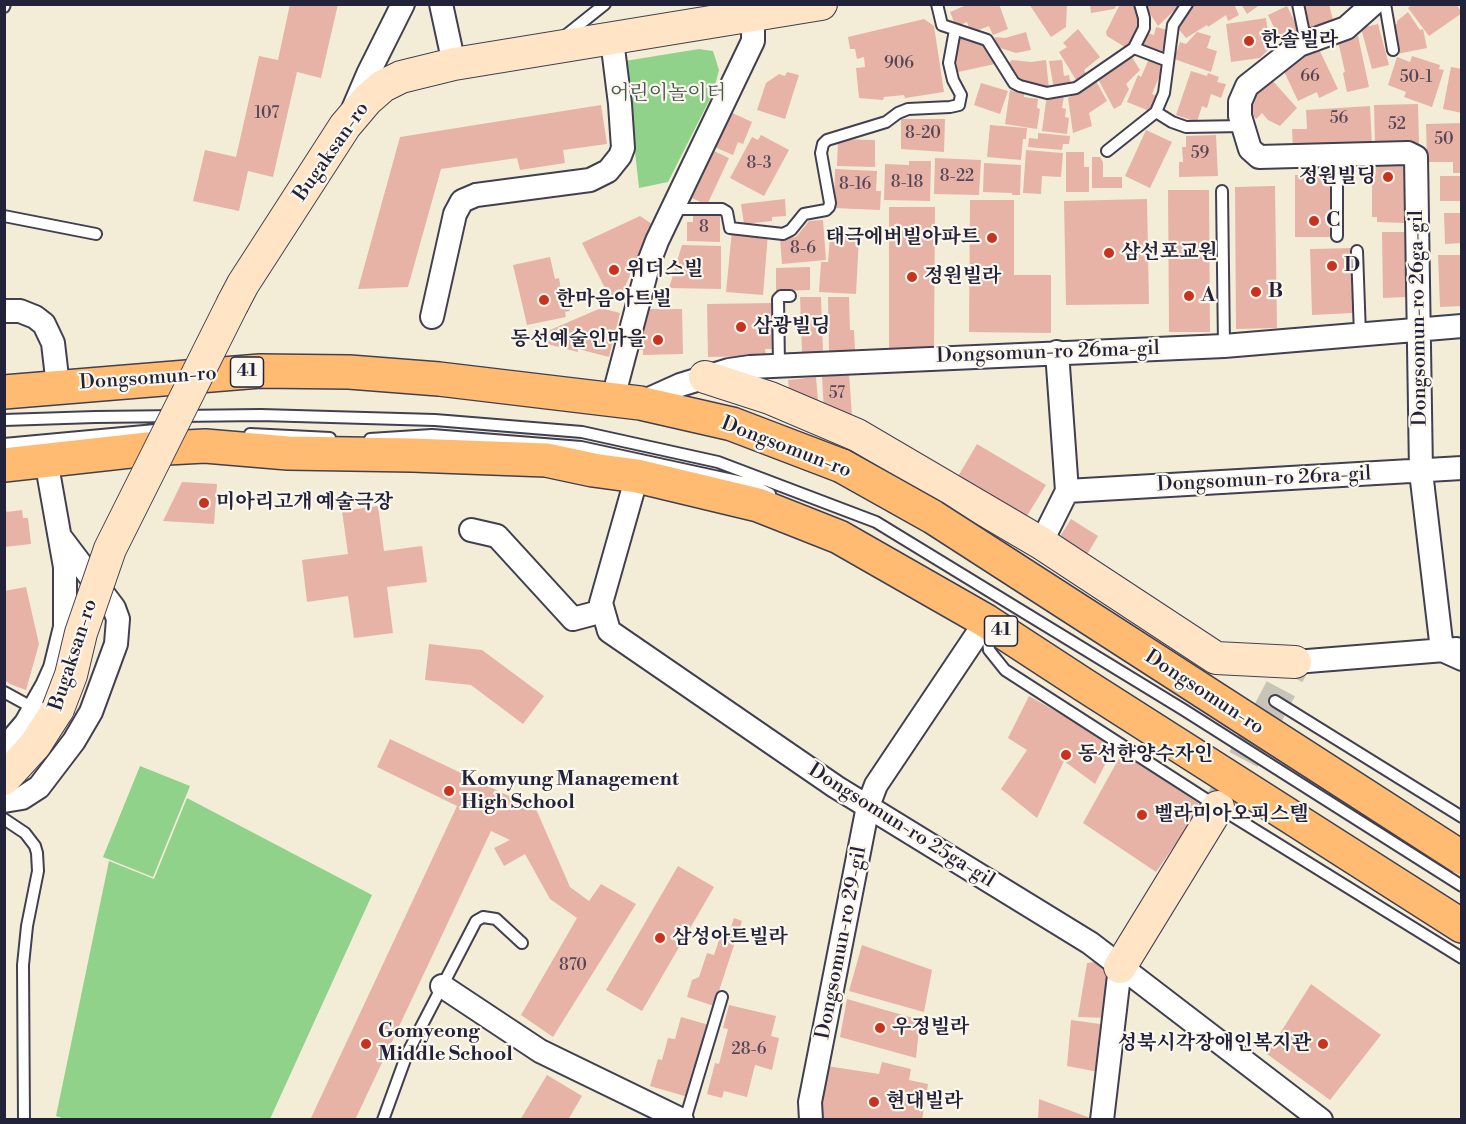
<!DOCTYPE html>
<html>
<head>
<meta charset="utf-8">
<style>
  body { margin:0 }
  #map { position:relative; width:1466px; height:1124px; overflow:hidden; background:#f3edd7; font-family:"Libre Bodoni",serif }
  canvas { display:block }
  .frame { position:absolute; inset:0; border:6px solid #22223b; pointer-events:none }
</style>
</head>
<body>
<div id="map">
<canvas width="1466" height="1124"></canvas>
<div class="frame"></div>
</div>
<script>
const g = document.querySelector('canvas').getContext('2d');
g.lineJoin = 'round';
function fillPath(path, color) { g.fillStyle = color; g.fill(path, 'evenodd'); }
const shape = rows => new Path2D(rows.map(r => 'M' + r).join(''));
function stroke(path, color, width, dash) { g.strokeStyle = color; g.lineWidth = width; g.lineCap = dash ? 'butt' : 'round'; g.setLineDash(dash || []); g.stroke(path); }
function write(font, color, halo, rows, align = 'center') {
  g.font = font + ' "Libre Bodoni","Noto Serif KR",serif'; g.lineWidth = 4.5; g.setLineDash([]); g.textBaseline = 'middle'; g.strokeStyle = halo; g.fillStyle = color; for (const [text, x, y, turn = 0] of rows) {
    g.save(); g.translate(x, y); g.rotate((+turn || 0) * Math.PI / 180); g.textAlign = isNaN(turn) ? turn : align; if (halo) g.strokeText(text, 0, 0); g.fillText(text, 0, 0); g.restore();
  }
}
fillPath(shape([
  [699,49,713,51,719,70,713,93,668,182,639,188,625,61],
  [140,766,190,786,153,877,103,857],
  [187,798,372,895,270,1119,68,1120,56,1116,109,861,154,879]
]), '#90d28a');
fillPath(shape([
  [290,4,338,4,321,78,297,72,273,177,248,171,239,211,193,201,205,150,236,157,259,56,278,60],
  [969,4,999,4,1008,29,993,35,989,26,971,33,967,22,956,27,950,12],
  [1029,4,1067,4,1066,27,1051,37],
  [1090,4,1118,4,1114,9,1091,13],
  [1120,4,1135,4,1139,32,1128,49,1107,36,1106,32],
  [1144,4,1181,4,1158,26],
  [1193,4,1234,4,1239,15,1228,21,1226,15,1208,27,1207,25,1186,38,1177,27],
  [1241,4,1261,4,1247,14],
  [1302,4,1329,4,1335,28,1309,34],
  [1413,4,1456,4,1462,13,1429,36,1408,8],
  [1287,6,1300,32,1281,42,1268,15],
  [1408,12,1420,30,1423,29,1427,48,1397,54,1391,25,1397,24,1397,21],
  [1266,18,1270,48,1260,58,1231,62,1226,24],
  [924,19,934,26,944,92,905,98,904,95,884,97,883,100,859,98,856,68,865,67,864,57,857,59,855,49,850,49,848,37],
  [1378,24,1389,65,1372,69,1361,28],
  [1156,27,1168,30,1161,54,1142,48,1147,33,1154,35],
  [1078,29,1100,57,1084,70,1087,75,1076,80,1059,52,1067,47,1063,43],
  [1026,32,1031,50,1016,53,994,46,995,37,1005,38],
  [1197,32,1211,36,1207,48,1217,51,1211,72,1174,59,1180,42,1186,44],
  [959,36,974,39,985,46,995,64,958,72,954,54],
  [1358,36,1369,87,1347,92,1343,73,1345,72,1338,41],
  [1318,47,1338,89,1319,98,1317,92,1298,101,1281,65],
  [1130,54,1140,70,1126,84,1129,89,1121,105,1114,109,1098,79],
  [1412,56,1440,65,1439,69,1444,70,1432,107,1404,97,1406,92,1388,85,1397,57,1410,62],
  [1149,59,1164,65,1152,94,1158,96,1152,112,1127,102,1138,75,1141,77],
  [1012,60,1031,62,1046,60,1049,89,1015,81,1005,66],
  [1062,60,1064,76,1069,75,1071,86,1054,89,1049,61],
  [1451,67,1462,69,1462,113,1443,109],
  [1191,71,1207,76,1208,73,1219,77,1217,82,1226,84,1221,98,1211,94,1207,108,1202,106,1197,122,1176,115],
  [787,72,799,75,785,119,757,110,766,83,779,74,785,76],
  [1272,80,1297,108,1280,126,1268,120,1262,113,1256,119,1244,106],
  [1096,81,1107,101,1089,113,1092,126,1073,133,1068,98],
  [981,83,1008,91,1000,114,974,105],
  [1010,90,1024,93,1024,97,1038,99,1037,108,1040,109,1037,129,1005,124],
  [1047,94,1064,96,1062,108,1066,109,1065,117,1069,118,1067,134,1042,131],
  [1418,104,1419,144,1375,145,1374,105],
  [601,105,607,144,563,150,565,163,520,170,517,158,441,169,408,287,358,289,400,137],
  [1370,106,1372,146,1293,150,1292,129,1307,129,1306,110],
  [728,111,752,122,743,144,738,142,733,155,712,146],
  [901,119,945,119,944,152,901,149],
  [1462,123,1462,173,1453,173,1453,162,1427,162,1426,124],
  [990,125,1027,128,1026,139,1023,139,1021,160,987,157],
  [1146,130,1172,142,1150,188,1125,176],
  [1038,133,1070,136,1069,144,1063,144,1062,150,1028,147,1029,138,1038,139],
  [761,135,789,150,764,196,730,178,752,137,758,140],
  [1216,135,1218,176,1179,177,1179,162,1183,162,1182,147,1186,147,1186,136],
  [838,139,875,140,875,167,837,166],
  [1026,150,1063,153,1061,177,1042,176,1041,194,1023,193],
  [714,151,729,158,707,205,692,198],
  [1066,152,1084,152,1084,167,1089,167,1089,192,1066,192],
  [1092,157,1100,157,1103,162,1103,177,1122,177,1122,188,1092,188],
  [935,158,981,160,979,195,934,194],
  [909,161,931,161,930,201,884,200,885,164,909,165],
  [1372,161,1405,161,1405,223,1377,222,1377,217,1372,217],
  [984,163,1021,165,1020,195,1012,195,1012,193,983,192],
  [835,169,877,171,876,191,881,191,880,210,834,208],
  [1295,175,1333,175,1334,237,1295,237],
  [1440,176,1462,176,1462,201,1440,201],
  [1275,186,1277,328,1236,329,1235,187],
  [1168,190,1209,190,1210,332,1169,332],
  [785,199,786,216,772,217,772,221,744,224,741,204],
  [1147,199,1149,304,1066,305,1064,201],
  [970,200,1014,200,1014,275,1051,275,1051,333,969,332],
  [889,207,935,207,934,348,889,348],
  [693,213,720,214,720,242,687,241,687,222,693,222],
  [1444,213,1462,213,1462,243,1445,244],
  [640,216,652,224,619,301,610,298,582,243],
  [823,220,826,260,782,264,780,238,796,237,809,221],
  [732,230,768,234,763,295,726,292],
  [1382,232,1405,232,1407,297,1383,298],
  [830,235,859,237,856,294,819,292,821,262,828,262],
  [682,245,721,246,721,289,669,288],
  [1352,248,1353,313,1312,315,1310,249],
  [1438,255,1462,255,1462,306,1440,307],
  [550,257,555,279,559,278,561,290,565,289,570,311,565,312,566,317,527,325,513,265],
  [810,267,810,290,776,291,776,268],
  [800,297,821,297,823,352,802,353],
  [828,297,849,297,850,330,854,330,855,350,829,351],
  [773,303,774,349,765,349,766,356,708,357,707,304],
  [601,308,620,313,609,357,578,349,578,352,547,344,550,330],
  [646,309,682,309,683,354,643,355,643,350,634,350],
  [849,373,852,416,824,412,822,376],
  [816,377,819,412,790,400,788,380],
  [977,444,1046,485,1025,519,957,478],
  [182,482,217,484,214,524,163,521],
  [378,506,384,551,422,546,427,582,387,587,393,633,354,638,348,596,307,602,302,560,348,554,342,511],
  [4,507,7,512,22,510,23,518,28,518,31,544,4,547],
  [1071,519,1098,536,1082,563,1054,546],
  [26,587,39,644,26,690,10,684,4,680,4,591],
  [429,644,482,650,544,696,523,724,471,685,425,680],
  [1029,696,1115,745,1095,784,1064,761,1037,818,1001,789,1027,750,1008,738],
  [390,739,536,809,570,887,589,901,601,884,636,904,553,1037,521,1015,577,918,550,899,525,854,504,866,494,848,510,840,491,831,355,1120,310,1120,457,806,377,767],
  [1123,751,1202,806,1156,872,1083,823],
  [678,866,714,887,642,1011,606,990],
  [734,918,742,921,714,1006,687,997,692,980,699,977,707,953,714,955,722,931,729,933],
  [862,945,932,970,924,1012,849,991],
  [1096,962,1114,970,1108,1018,1078,1017,1087,963],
  [1311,984,1381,1035,1330,1100,1267,1054],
  [847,999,920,1020,916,1058,840,1037],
  [729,1005,776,1016,771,1036,779,1038,772,1070,755,1065,747,1097,724,1091,722,1098,707,1094,715,1063,719,1064,728,1029,723,1028],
  [681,1017,709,1025,688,1097,650,1086,658,1059,662,1060,668,1038,675,1039],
  [1071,1020,1107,1025,1099,1072,1067,1066],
  [882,1062,911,1069,909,1080,928,1084,922,1120,820,1120,827,1066,879,1074],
  [547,1075,582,1096,568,1120,520,1120],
  [1039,1099,1093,1119,1093,1120,1038,1120]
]), '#e7b3a7');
stroke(shape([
  [1221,802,1295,662]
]), '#c9c4b8', 32, [32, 16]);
const lane = shape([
  [937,4,942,25,987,40,1014,83,1020,86,1047,93,1076,88,1134,48,1144,28,1144,18,1140,4],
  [1187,4,1173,25,1164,93,1156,112,1172,122,1186,127,1243,126],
  [1298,4,1306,43],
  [1385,4,1393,50],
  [4,7,5,4],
  [565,36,605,4],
  [1134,48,1168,61],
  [1107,151,1156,112],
  [1337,155,1337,236],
  [1222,191,1224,346],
  [672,209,722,209,727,212,730,228,783,234,791,230,804,214,826,210,829,207,830,203,821,153,823,144,827,140,886,122,898,113,908,109,950,107,959,105,961,95,953,80,949,63,955,30],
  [4,216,96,234],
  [1357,251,1360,335],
  [779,365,778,299,781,296,790,296],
  [4,420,95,417,261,415,435,420,582,432,718,462,876,522,1184,710,1462,886],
  [250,434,330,438],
  [370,439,432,435,581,447,751,484,770,494],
  [4,444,166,429],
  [987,628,989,650,1005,670,1218,807,1462,958],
  [4,692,35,709],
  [1275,701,1462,817],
  [4,819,25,833,35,846,37,853,38,871,27,926,23,965,24,1120],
  [383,1120,407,1054,476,921,483,917,496,919,522,943],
  [685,1120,722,997]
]);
const street = shape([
  [441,4,454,64],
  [1373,4,1346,28,1299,45,1247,86,1240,102,1240,116,1250,149,1259,157,1408,153,1416,157,1421,472,1442,650,1462,659],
  [353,109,368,74,403,4],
  [4,311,20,311,35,317,44,324,53,343,58,386],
  [432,317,455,214,462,201,476,195,590,180,608,171,620,156,623,148,620,104,612,40],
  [613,398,649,262,657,241,753,41,753,17],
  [640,403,680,385,729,370,750,367,1224,346,1462,326],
  [637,476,601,603,609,631,836,787,1090,943,1321,1120],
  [1067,491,1462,468],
  [471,530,497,536,573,619,603,611],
  [1041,543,1067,491,1057,352],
  [1295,662,1457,649],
  [4,749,26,723,47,686,55,668,65,627,65,567,46,460],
  [4,801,22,798,39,787,74,741,91,712,116,644,118,619,114,608,61,538],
  [442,986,540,1051,682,1120],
  [811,1120,810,1102,868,806,876,785,986,621],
  [1102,1120,1120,967]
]);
const secondary = shape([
  [233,303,243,284,345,126,367,100,383,86,401,77,454,64,821,4],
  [705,377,770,398,857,435,1041,543,1216,658,1295,662],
  [4,779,35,745,58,709],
  [1120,967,1218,807]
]);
const primary = shape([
  [4,392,260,371,349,372,439,379,640,403,732,424,842,466],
  [4,465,148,449,205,446,288,453,412,455,546,460,593,470,637,476,758,505,839,537,986,621,1084,685,1462,926]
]);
stroke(lane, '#414052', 14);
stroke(street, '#414052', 26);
stroke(secondary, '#414052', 34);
stroke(primary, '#414052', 36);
stroke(lane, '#fff', 10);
stroke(street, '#fff', 22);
stroke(secondary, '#ffe4c6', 32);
stroke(primary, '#ffbb71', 33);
const secondaryBridge = shape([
  [58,709,71,675,81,633,110,549,233,303]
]);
const primaryBridge = shape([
  [842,466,933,517,1462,858]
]);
stroke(secondaryBridge, '#414052', 34, []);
stroke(primaryBridge, '#414052', 36, []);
stroke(secondaryBridge, '#ffe4c6', 32);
stroke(primaryBridge, '#ffbb71', 33);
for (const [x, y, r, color] of [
  [1249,41,6,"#c8321e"],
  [1388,177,6,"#c8321e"],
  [1314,221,6,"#c8321e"],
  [992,238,6,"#c8321e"],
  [1109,253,6,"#c8321e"],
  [1332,266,6,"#c8321e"],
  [614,270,6,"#c8321e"],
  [912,277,6,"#c8321e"],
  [1256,292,6,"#c8321e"],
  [1189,296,6,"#c8321e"],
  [544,300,6,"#c8321e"],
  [741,327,6,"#c8321e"],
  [658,340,6,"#c8321e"],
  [204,503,6,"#c8321e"],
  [1066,755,6,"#c8321e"],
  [449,791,6,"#c8321e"],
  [1142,815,6,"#c8321e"],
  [660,938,6,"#c8321e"],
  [880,1028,6,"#c8321e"],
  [366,1044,6,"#c8321e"],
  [1323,1044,6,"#c8321e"],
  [874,1102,6,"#c8321e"]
]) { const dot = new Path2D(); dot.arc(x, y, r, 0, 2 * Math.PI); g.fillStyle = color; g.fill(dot); stroke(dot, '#fbf7ec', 2); }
write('16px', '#534656', null, [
  ["906",899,64],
  ["66",1310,77],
  ["50-1",1416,78],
  ["107",267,114],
  ["56",1339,119],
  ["52",1397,125],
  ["8-20",923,134],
  ["50",1444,140],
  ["59",1200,154],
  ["8-3",759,164],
  ["8-22",957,177],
  ["8-18",907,183],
  ["8-16",855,185],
  ["8",704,228],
  ["8-6",803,249],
  ["57",837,394],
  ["870",573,966],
  ["28-6",749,1050]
]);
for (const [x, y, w] of [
  [247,372,33],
  [1001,631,33]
]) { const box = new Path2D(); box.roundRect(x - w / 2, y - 15, w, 30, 4.5); g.fillStyle = '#fbf7ec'; g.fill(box); stroke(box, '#22223b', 1.5); }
write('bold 18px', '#22223b', null, [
  ["41",247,372],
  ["41",1001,631]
]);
write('bold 20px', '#22223b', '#fbf7ec', [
  ["한솔빌라",1261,41],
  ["정원빌딩",1376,177,"right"],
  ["C",1326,221],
  ["태극에버빌아파트",980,238,"right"],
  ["삼선포교원",1121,253],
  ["D",1344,266],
  ["위더스빌",626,270],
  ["정원빌라",924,277],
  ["B",1268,292],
  ["A",1201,296],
  ["한마음아트빌",556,300],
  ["삼광빌딩",753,327],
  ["동선예술인마을",646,340,"right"],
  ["미아리고개 예술극장",216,503],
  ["동선한양수자인",1078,755],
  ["Komyung Management",461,780],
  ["High School",461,803],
  ["벨라미아오피스텔",1154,815],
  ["삼성아트빌라",672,938],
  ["우정빌라",892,1028],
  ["Gomyeong",378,1032],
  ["Middle School",378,1055],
  ["성북시각장애인복지관",1311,1044,"right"],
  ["현대빌라",886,1102]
], 'left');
write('20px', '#435753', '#fbf7ec', [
  ["어린이놀이터",668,94]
]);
write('20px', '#22223b', '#fbf7ec', [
  ["Bugaksan-ro",332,152,-55],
  ["Dongsomun-ro 26ga-gil",1419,318,-91],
  ["Dongsomun-ro 26ma-gil",1048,353,-2],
  ["Dongsomun-ro",148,379,-4],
  ["Dongsomun-ro",786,448,21],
  ["Dongsomun-ro 26ra-gil",1264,480,-3],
  ["Bugaksan-ro",74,655,-72],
  ["Dongsomun-ro",1204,693,33],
  ["Dongsomun-ro 25ga-gil",901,826,32],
  ["Dongsomun-ro 29-gil",842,943,-79]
]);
</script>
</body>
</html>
